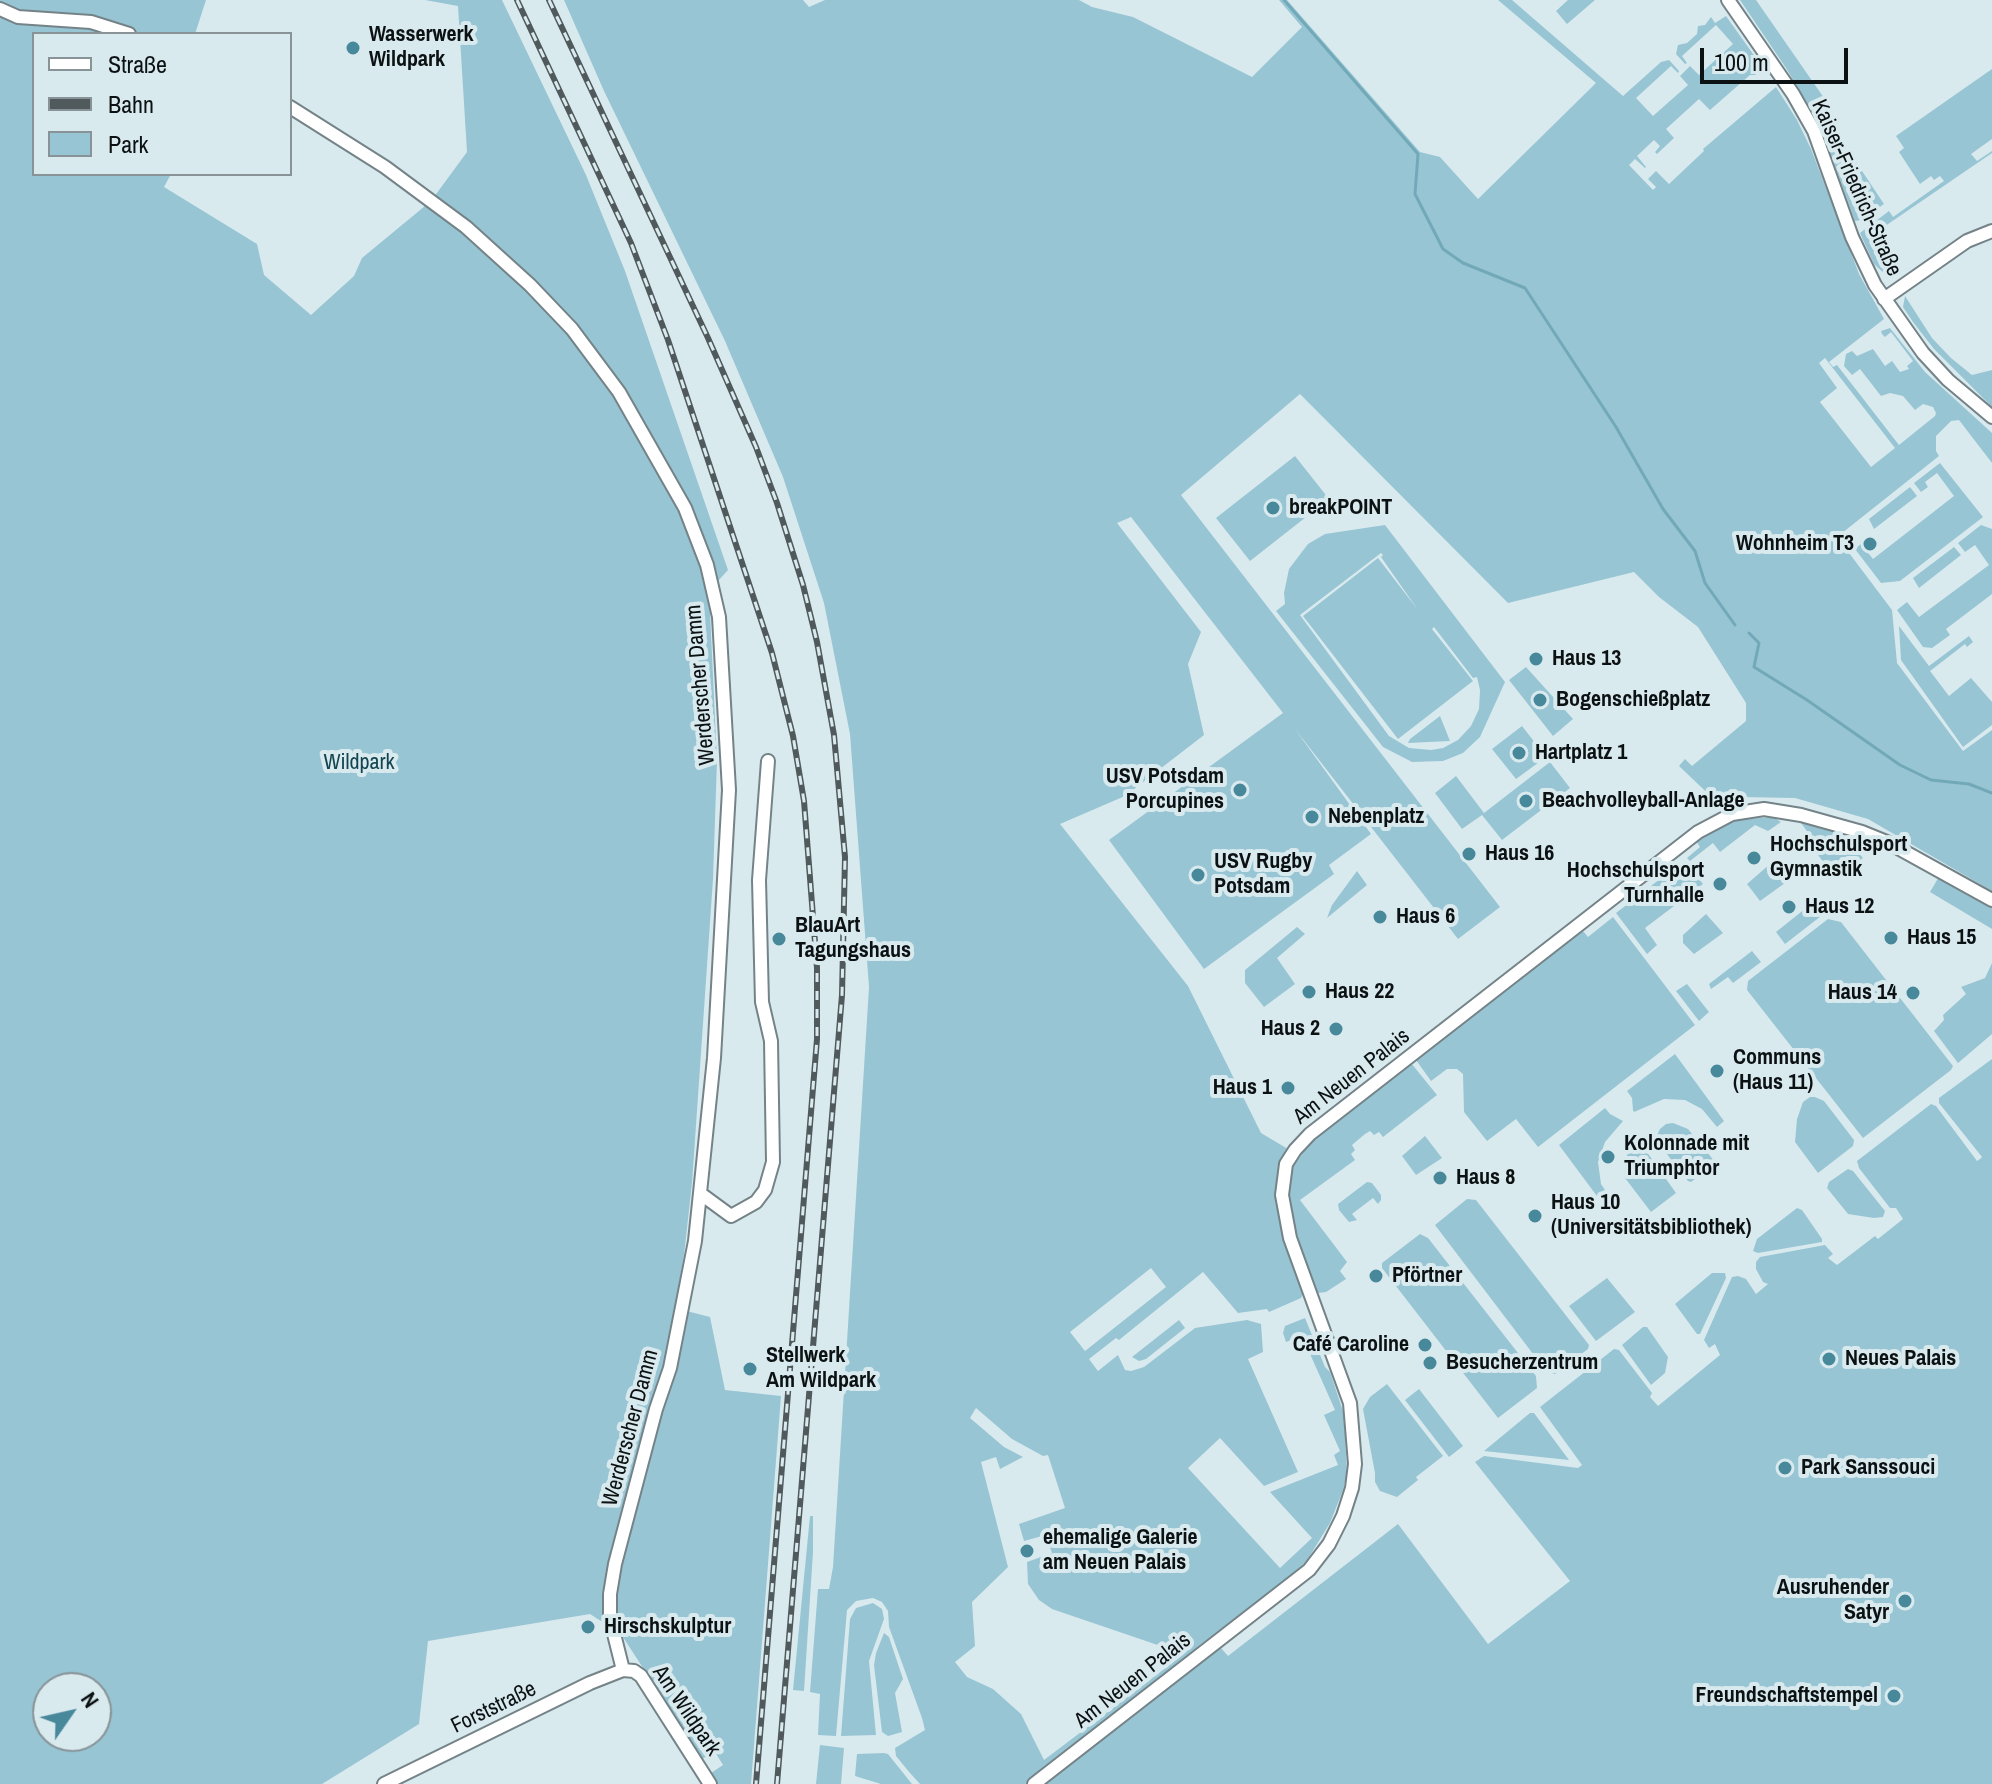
<!DOCTYPE html>
<html>
<head>
<meta charset="utf-8">
<style>
  body { margin:0 }
  #map { position:relative; width:1992px; height:1784px; overflow:hidden; background:#d9eaef; font-family:"Archivo Narrow",sans-serif }
  canvas { display:block }
  .legend { position:absolute; left:32px; top:32px; width:260px; height:144px; box-sizing:border-box; background:#d9eaef; border:2px solid #879397; margin:0; padding:10px 14px; list-style:none; font-size:24px; color:#0c1113 }
  .legend li { display:flex; align-items:center; gap:16px; height:40px }
  .legend b { width:40px; border:2px solid #879397 }
  .north { position:absolute; left:32px; top:1672px; width:80px; height:80px; box-sizing:border-box; background:#d9eaef; border:2px solid #879397; border-radius:50%; rotate:56deg; font-size:22px; font-weight:700; line-height:32px; text-align:center; color:#0c1113 }
  .north::after { content:''; display:block; margin:auto; width:28px; height:36px; background:#47889a; clip-path:polygon(50% 0,100% 100%,50% 72%,0 100%) }
  .scale { position:absolute; left:1700px; top:48px; width:148px; height:36px; box-sizing:border-box; border:4px solid #0c1113; border-top:0; padding-left:10px; font-size:24px; line-height:28px; white-space:nowrap; color:#0c1113; -webkit-text-stroke:6px #d9eaef; paint-order:stroke }
</style>
</head>
<body>
<div id="map">
<canvas width="1992" height="1784"></canvas>
<ul class="legend">
<li><b style="height:10px;background:#fff"></b>Straße</li>
<li><b style="height:10px;background:#50595c"></b>Bahn</li>
<li><b style="height:22px;background:#98c5d3"></b>Park</li>
</ul>
<div class="north">N</div>
<div class="scale">100 m</div>
</div>
<script>
const g = document.querySelector('canvas').getContext('2d');
g.lineJoin = 'round';
function fillPath(path, color) { g.fillStyle = color; g.fill(path, 'evenodd'); }
const shape = rows => new Path2D(rows.map(r => 'M' + r).join(''));
function stroke(path, color, width, dash) { g.strokeStyle = color; g.lineWidth = width; g.lineCap = dash ? 'butt' : 'round'; g.setLineDash(dash || []); g.stroke(path); }
function write(font, color, halo, rows, align = 'center') {
  g.font = font + ' "Archivo Narrow",sans-serif'; g.lineWidth = 8; g.setLineDash([]); g.textBaseline = 'middle'; g.strokeStyle = halo; g.fillStyle = color; for (const [text, x, y, turn = 0] of rows) {
    g.save(); g.translate(x, y); g.rotate((+turn || 0) * Math.PI / 180); g.textAlign = isNaN(turn) ? turn : align; if (halo) g.strokeText(text, 0, 0); g.fillText(text, 0, 0); g.restore();
  }
}
fillPath(shape([
  [0,0,206,0,195,34,34,34,34,174,171,174,164,187,257,244,264,275,311,315,354,276,362,258,431,201,467,152,458,6,425,0,502,0,586,175,625,271,728,570,709,591,717,761,713,879,692,1183,684,1255,675,1308,710,1317,725,1390,781,1396,751,1784,718,1784,711,1773,723,1765,715,1752,702,1759,621,1634,590,1614,428,1641,419,1724,322,1784,0,1784],
  [48,1688,96,1688,96,1736,48,1736],
  [564,0,803,0,809,7,825,0,1079,0,1092,7,1133,17,1252,77,1302,27,1279,0,1287,0,1420,152,1440,157,1478,199,1596,83,1498,0,1512,0,1623,96,1661,62,1669,60,1679,71,1678,73,1671,66,1636,98,1653,116,1688,85,1680,76,1690,66,1699,75,1733,44,1716,25,1682,56,1687,63,1685,64,1676,54,1678,45,1687,43,1697,34,1698,26,1705,25,1711,17,1715,23,1726,16,1763,68,1755,75,1750,75,1710,110,1699,99,1666,129,1674,138,1657,154,1655,152,1660,146,1654,140,1637,156,1646,167,1645,168,1635,159,1629,165,1653,190,1656,187,1648,179,1656,171,1669,184,1704,151,1703,149,1776,87,1797,120,1811,149,1859,274,1884,319,1829,362,1833,367,1837,365,1899,445,1935,416,1936,413,1933,407,1923,404,1915,410,1903,396,1890,393,1881,396,1860,369,1852,375,1844,366,1846,354,1852,351,1857,356,1873,349,1885,366,1892,361,1900,372,1909,369,1907,366,1913,361,1891,332,1885,337,1882,334,1881,331,1890,328,1925,372,1992,433,1992,463,1959,420,1951,421,1936,436,1936,451,1939,456,1837,537,1892,610,1897,663,1963,751,1992,730,1992,891,1868,819,1795,798,1739,797,1720,805,1679,766,1685,759,1692,766,1746,721,1746,703,1698,627,1659,597,1634,572,1508,603,1300,394,1181,495,1500,907,1458,939,1295,729,1371,834,1329,865,1334,874,1204,969,1109,840,1283,713,1131,517,1117,523,1201,632,1188,664,1204,735,1125,796,1060,824,1188,986,1261,1133,1288,1149,1280,1166,1275,1200,1284,1238,1303,1294,1301,1298,1269,1312,1267,1309,1238,1313,1203,1272,1119,1340,1116,1338,1089,1359,1098,1371,1118,1355,1125,1370,1131,1371,1144,1367,1195,1328,1247,1320,1261,1324,1263,1352,1248,1359,1298,1472,1264,1486,1220,1438,1188,1468,1280,1568,1312,1538,1270,1492,1338,1465,1334,1455,1340,1451,1324,1415,1335,1410,1302,1336,1286,1342,1283,1333,1285,1326,1305,1318,1325,1367,1330,1372,1344,1414,1347,1473,1343,1490,1330,1523,1309,1557,1289,1581,1286,1580,1197,1647,1198,1651,1025,1784,920,1784,910,1773,896,1756,895,1748,925,1730,922,1718,889,1627,888,1611,882,1602,873,1598,856,1601,847,1610,836,1736,818,1735,820,1694,810,1692,818,1589,829,1589,833,1567,869,987,850,734,824,603,783,477,725,341,604,91],
  [1825,358,1895,448,1871,467,1820,402,1837,388,1819,363],
  [1151,1268,1166,1287,1085,1351,1070,1332],
  [976,1408,1012,1439,1043,1456,1048,1455,1065,1508,1019,1524,1024,1541,1046,1535,1052,1553,1027,1562,1028,1584,1039,1600,1052,1609,1184,1654,1044,1760,1021,1714,993,1689,967,1677,955,1662,975,1646,972,1602,1008,1567,981,1462,996,1457,1000,1469,1023,1457,1004,1447,970,1418],
  [1568,0,1595,0,1567,24,1556,11],
  [1740,0,1756,0,1831,108,1819,116,1814,115,1786,68],
  [1992,69,1992,139,1971,154,1977,161,1992,151,1992,153,1872,235,1891,277,1887,276,1874,264,1860,233,1889,211,1893,217,1944,181,1940,176,1934,180,1931,176,1920,184,1899,152,1904,148,1896,136],
  [1830,132,1847,158,1852,156,1884,204,1861,220,1855,221,1825,138],
  [1905,296,1932,338,1951,358,1972,375,1992,370,1992,407,1934,349,1913,322,1903,307],
  [1295,456,1329,499,1250,561,1216,518],
  [1940,463,1983,517,1900,581,1881,583,1855,549,1861,544,1873,559,1954,496,1937,473,1925,482,1928,487,1921,492,1914,483],
  [1910,487,1917,496,1874,529,1869,519],
  [1385,525,1505,682,1480,737,1463,753,1443,761,1412,762,1383,747,1276,611,1285,604,1284,593,1289,569,1308,544,1325,534],
  [1381,553,1383,555,1381,557,1418,610,1378,558,1303,616,1398,739,1473,681,1432,629,1434,627,1473,678,1477,677,1480,690,1479,709,1471,726,1458,740,1443,748,1431,750,1409,748,1389,736,1300,615],
  [1981,525,1992,529,1992,594,1946,629,1950,635,1932,648,1923,647,1897,610,1907,602,1919,617,1989,565,1975,545,1965,552,1958,543],
  [1954,547,1961,555,1919,588,1913,578],
  [1899,626,1929,666,1969,636,1973,642,1967,647,1965,644,1930,671,1949,696,1971,678,1992,702,1992,725,1963,747,1901,660],
  [1526,667,1573,719,1553,736,1509,680],
  [1440,716,1450,741,1408,743,1410,739],
  [1522,726,1546,757,1516,779,1492,749],
  [1550,762,1570,788,1502,840,1482,815,1462,829,1435,793,1456,776,1484,813],
  [1773,817,1781,822,1768,831,1755,825,1720,852,1713,843,1690,861,1687,858,1700,847,1696,841,1715,828,1734,820],
  [1792,819,1839,831,1863,858,1849,867,1852,871,1848,874,1839,872,1834,876,1805,838,1809,834,1801,823],
  [1682,862,1696,880,1699,879,1703,884,1645,928,1657,945,1647,954,1616,913],
  [1770,864,1785,883,1760,901,1747,884],
  [1357,871,1367,885,1327,918,1332,905],
  [1940,875,1992,907,1992,929,1930,892],
  [1816,900,1825,913,1785,944,1776,932],
  [1706,914,1723,933,1694,954,1683,943,1683,935],
  [1613,917,1695,1025,1538,1147,1516,1119,1487,1141,1464,1112,1463,1074,1457,1069,1447,1069,1431,1081,1416,1060,1583,931,1588,937],
  [1828,919,1841,922,1953,1066,1951,1070,1863,1138,1747,990,1748,981],
  [1297,927,1305,934,1277,958,1295,984,1264,1007,1245,983,1245,970],
  [1752,951,1761,962,1733,983,1728,977,1711,989,1709,984],
  [1992,963,1992,1034,1958,1063,1934,1031,1944,1020,1943,1015,1966,994,1961,987,1985,978],
  [1687,984,1709,1012,1699,1021,1676,991],
  [1675,1054,1724,1121,1717,1127,1702,1109,1685,1100,1664,1099,1634,1112,1633,1110,1632,1098,1627,1091],
  [1992,1059,1992,1784,1046,1784,1221,1648,1228,1656,1398,1524,1488,1644,1570,1581,1475,1462,1484,1456,1578,1468,1582,1465,1540,1407,1614,1349,1619,1350,1652,1393,1650,1397,1658,1406,1720,1355,1715,1344,1709,1348,1704,1340,1732,1277,1738,1276,1746,1279,1756,1294,1768,1284,1763,1282,1756,1269,1756,1262,1760,1257,1825,1245,1833,1254,1828,1258,1837,1265,1875,1236,1878,1239,1903,1219,1896,1208,1890,1208,1859,1168,1857,1161,1931,1104,1936,1106,1977,1161,1980,1159,1982,1157,1939,1103,1939,1098],
  [1411,1063,1437,1095,1383,1137,1379,1132,1374,1135,1370,1131,1365,1134,1352,1145,1355,1150,1351,1154,1355,1160,1300,1200,1347,1262,1340,1271,1346,1279,1326,1292,1318,1293,1315,1292,1295,1238,1289,1213,1288,1188,1293,1166,1315,1137],
  [1810,1097,1815,1097,1824,1101,1854,1140,1853,1146,1818,1173,1795,1142,1797,1119,1803,1102],
  [1605,1108,1610,1114,1623,1121,1605,1142,1598,1162,1601,1184,1615,1205,1608,1211,1559,1145],
  [1673,1123,1688,1129,1716,1163,1691,1182,1688,1181,1655,1139,1660,1129,1666,1124],
  [1425,1136,1442,1158,1416,1175,1402,1156],
  [1644,1148,1676,1193,1651,1212,1625,1178,1624,1170,1627,1155,1633,1149,1639,1151],
  [1848,1169,1853,1171,1885,1211,1883,1217,1874,1218,1848,1214,1827,1188,1829,1182],
  [1367,1182,1372,1183,1381,1195,1381,1200,1378,1204,1373,1198,1352,1214,1357,1220,1349,1222,1339,1210,1338,1204],
  [1467,1199,1476,1200,1589,1345,1588,1349,1555,1374,1546,1371,1435,1225],
  [1797,1208,1802,1210,1822,1239,1822,1242,1758,1253,1753,1251,1757,1239],
  [1420,1234,1428,1238,1536,1376,1537,1388,1498,1418,1382,1268,1382,1263],
  [1712,1273,1725,1273,1726,1278,1700,1334,1697,1334,1675,1304],
  [1607,1278,1635,1312,1596,1341,1569,1306],
  [1179,1320,1185,1328,1146,1359,1139,1361,1132,1357],
  [1643,1327,1647,1327,1668,1357,1665,1373,1651,1385,1622,1345],
  [1387,1384,1443,1456,1416,1477,1418,1480,1397,1497,1380,1491,1375,1482,1375,1473,1363,1409,1370,1397],
  [1419,1389,1463,1446,1449,1457,1405,1400],
  [1530,1413,1534,1413,1569,1460,1484,1451],
  [810,1516,813,1516,813,1552,804,1691,793,1690],
  [873,1603,882,1609,884,1619,869,1661,876,1735,841,1736,850,1619,856,1608],
  [884,1633,889,1637,903,1679,895,1693,902,1732,888,1736,882,1732,874,1665,876,1653],
  [820,1745,844,1748,841,1784,816,1784],
  [884,1753,888,1754,912,1784,881,1784,855,1776,857,1754]
]), '#98c5d3');
stroke(shape([
  [1284,0,1418,154,1415,194,1443,249,1463,263,1525,288,1616,427,1663,509,1695,551,1705,583,1735,625],
  [1749,633,1759,643,1754,667,1807,700,1900,765,1931,780,1969,784,1992,793]
]), '#72a9b9', 3);
const minor = shape([
  [1728,0,1793,94,1814,131,1852,237,1875,285,1923,353,1948,380,1992,417],
  [0,9,18,17,91,22,129,34],
  [290,107,385,167,466,227,530,285,572,329,619,392,685,508,707,565,719,617,729,790,714,1058,695,1241,670,1368,656,1409,615,1564,610,1594,610,1618,623,1670],
  [1884,299,1967,241,1992,231],
  [701,1194,731,1216,756,1202,765,1190,773,1162,771,1041,762,1002,759,880,768,761],
  [384,1784,590,1683,623,1670,634,1671,641,1676,710,1784],
  [1034,1784,1309,1570,1329,1544,1343,1516,1352,1488,1355,1464,1350,1403,1290,1238,1282,1195,1286,1164,1295,1150,1310,1134,1698,832,1732,814,1764,809,1801,815,1862,832,1889,843,1992,900]
]);
stroke(minor, '#748388', 16);
stroke(minor, '#fff', 12);
const rail = shape([
  [517,0,631,243,668,340,772,653,793,736,804,801,817,968,817,1039,756,1784],
  [549,0,708,338,756,447,777,503,803,585,817,642,834,735,845,857,842,995,777,1784]
]);
stroke(rail, '#50595c', 6);
stroke(rail, '#d9eaef', 3, [9]);
for (const [x, y, r, color] of [
  [353,48,8,"#47889a"],
  [1273,508,8,"#47889a"],
  [1870,544,8,"#47889a"],
  [1536,659,8,"#47889a"],
  [1540,700,8,"#47889a"],
  [1519,753,8,"#47889a"],
  [1240,790,8,"#47889a"],
  [1526,801,8,"#47889a"],
  [1312,817,8,"#47889a"],
  [1469,854,8,"#47889a"],
  [1754,858,8,"#47889a"],
  [1198,875,8,"#47889a"],
  [1720,884,8,"#47889a"],
  [1789,907,8,"#47889a"],
  [1380,917,8,"#47889a"],
  [1891,938,8,"#47889a"],
  [779,939,8,"#47889a"],
  [1309,992,8,"#47889a"],
  [1913,993,8,"#47889a"],
  [1336,1029,8,"#47889a"],
  [1717,1071,8,"#47889a"],
  [1288,1088,8,"#47889a"],
  [1608,1157,8,"#47889a"],
  [1440,1178,8,"#47889a"],
  [1535,1216,8,"#47889a"],
  [1376,1276,8,"#47889a"],
  [1425,1345,8,"#47889a"],
  [1829,1359,8,"#47889a"],
  [1430,1363,8,"#47889a"],
  [750,1369,8,"#47889a"],
  [1785,1468,8,"#47889a"],
  [1027,1551,8,"#47889a"],
  [1905,1601,8,"#47889a"],
  [588,1627,8,"#47889a"],
  [1894,1696,8,"#47889a"]
]) { const dot = new Path2D(); dot.arc(x, y, r, 0, 2 * Math.PI); g.fillStyle = color; g.fill(dot); stroke(dot, '#d9eaef', 3); }
write('bold 22px', '#0c1113', '#d9eaef', [
  ["Wasserwerk",369,35],
  ["Wildpark",369,60],
  ["breakPOINT",1289,508],
  ["Wohnheim T3",1854,544,"right"],
  ["Haus 13",1552,659],
  ["Bogenschießplatz",1556,700],
  ["Hartplatz 1",1535,753],
  ["USV Potsdam",1224,777,"right"],
  ["Porcupines",1224,802,"right"],
  ["Beachvolleyball-Anlage",1542,801],
  ["Nebenplatz",1328,817],
  ["Hochschulsport",1770,845],
  ["Gymnastik",1770,870],
  ["Haus 16",1485,854],
  ["USV Rugby",1214,862],
  ["Potsdam",1214,887],
  ["Hochschulsport",1704,871,"right"],
  ["Turnhalle",1704,896,"right"],
  ["Haus 12",1805,907],
  ["Haus 6",1396,917],
  ["BlauArt",795,926],
  ["Tagungshaus",795,951],
  ["Haus 15",1907,938],
  ["Haus 22",1325,992],
  ["Haus 14",1897,993,"right"],
  ["Haus 2",1320,1029,"right"],
  ["Communs",1733,1058],
  ["(Haus 11)",1733,1083],
  ["Haus 1",1272,1088,"right"],
  ["Kolonnade mit",1624,1144],
  ["Triumphtor",1624,1169],
  ["Haus 8",1456,1178],
  ["Haus 10",1551,1203],
  ["(Universitätsbibliothek)",1551,1228],
  ["Pförtner",1392,1276],
  ["Café Caroline",1409,1345,"right"],
  ["Stellwerk",766,1356],
  ["Am Wildpark",766,1381],
  ["Neues Palais",1845,1359],
  ["Besucherzentrum",1446,1363],
  ["Park Sanssouci",1801,1468],
  ["ehemalige Galerie",1043,1538],
  ["am Neuen Palais",1043,1563],
  ["Ausruhender",1889,1588,"right"],
  ["Satyr",1889,1613,"right"],
  ["Hirschskulptur",604,1627],
  ["Freundschaftstempel",1878,1696,"right"]
], 'left');
write('22px', '#0c1113', '#d9eaef', [
  ["Kaiser-Friedrich-Straße",1856,188,66],
  ["Werderscher Damm",701,685,-95],
  ["Am Neuen Palais",1352,1077,-38],
  ["Werderscher Damm",631,1428,-75],
  ["Am Neuen Palais",1133,1681,-38],
  ["Forststraße",494,1708,-26],
  ["Am Wildpark",686,1711,56]
]);
write('22px', '#134551', '#d9eaef', [
  ["Wildpark",359,763]
]);
</script>
</body>
</html>
